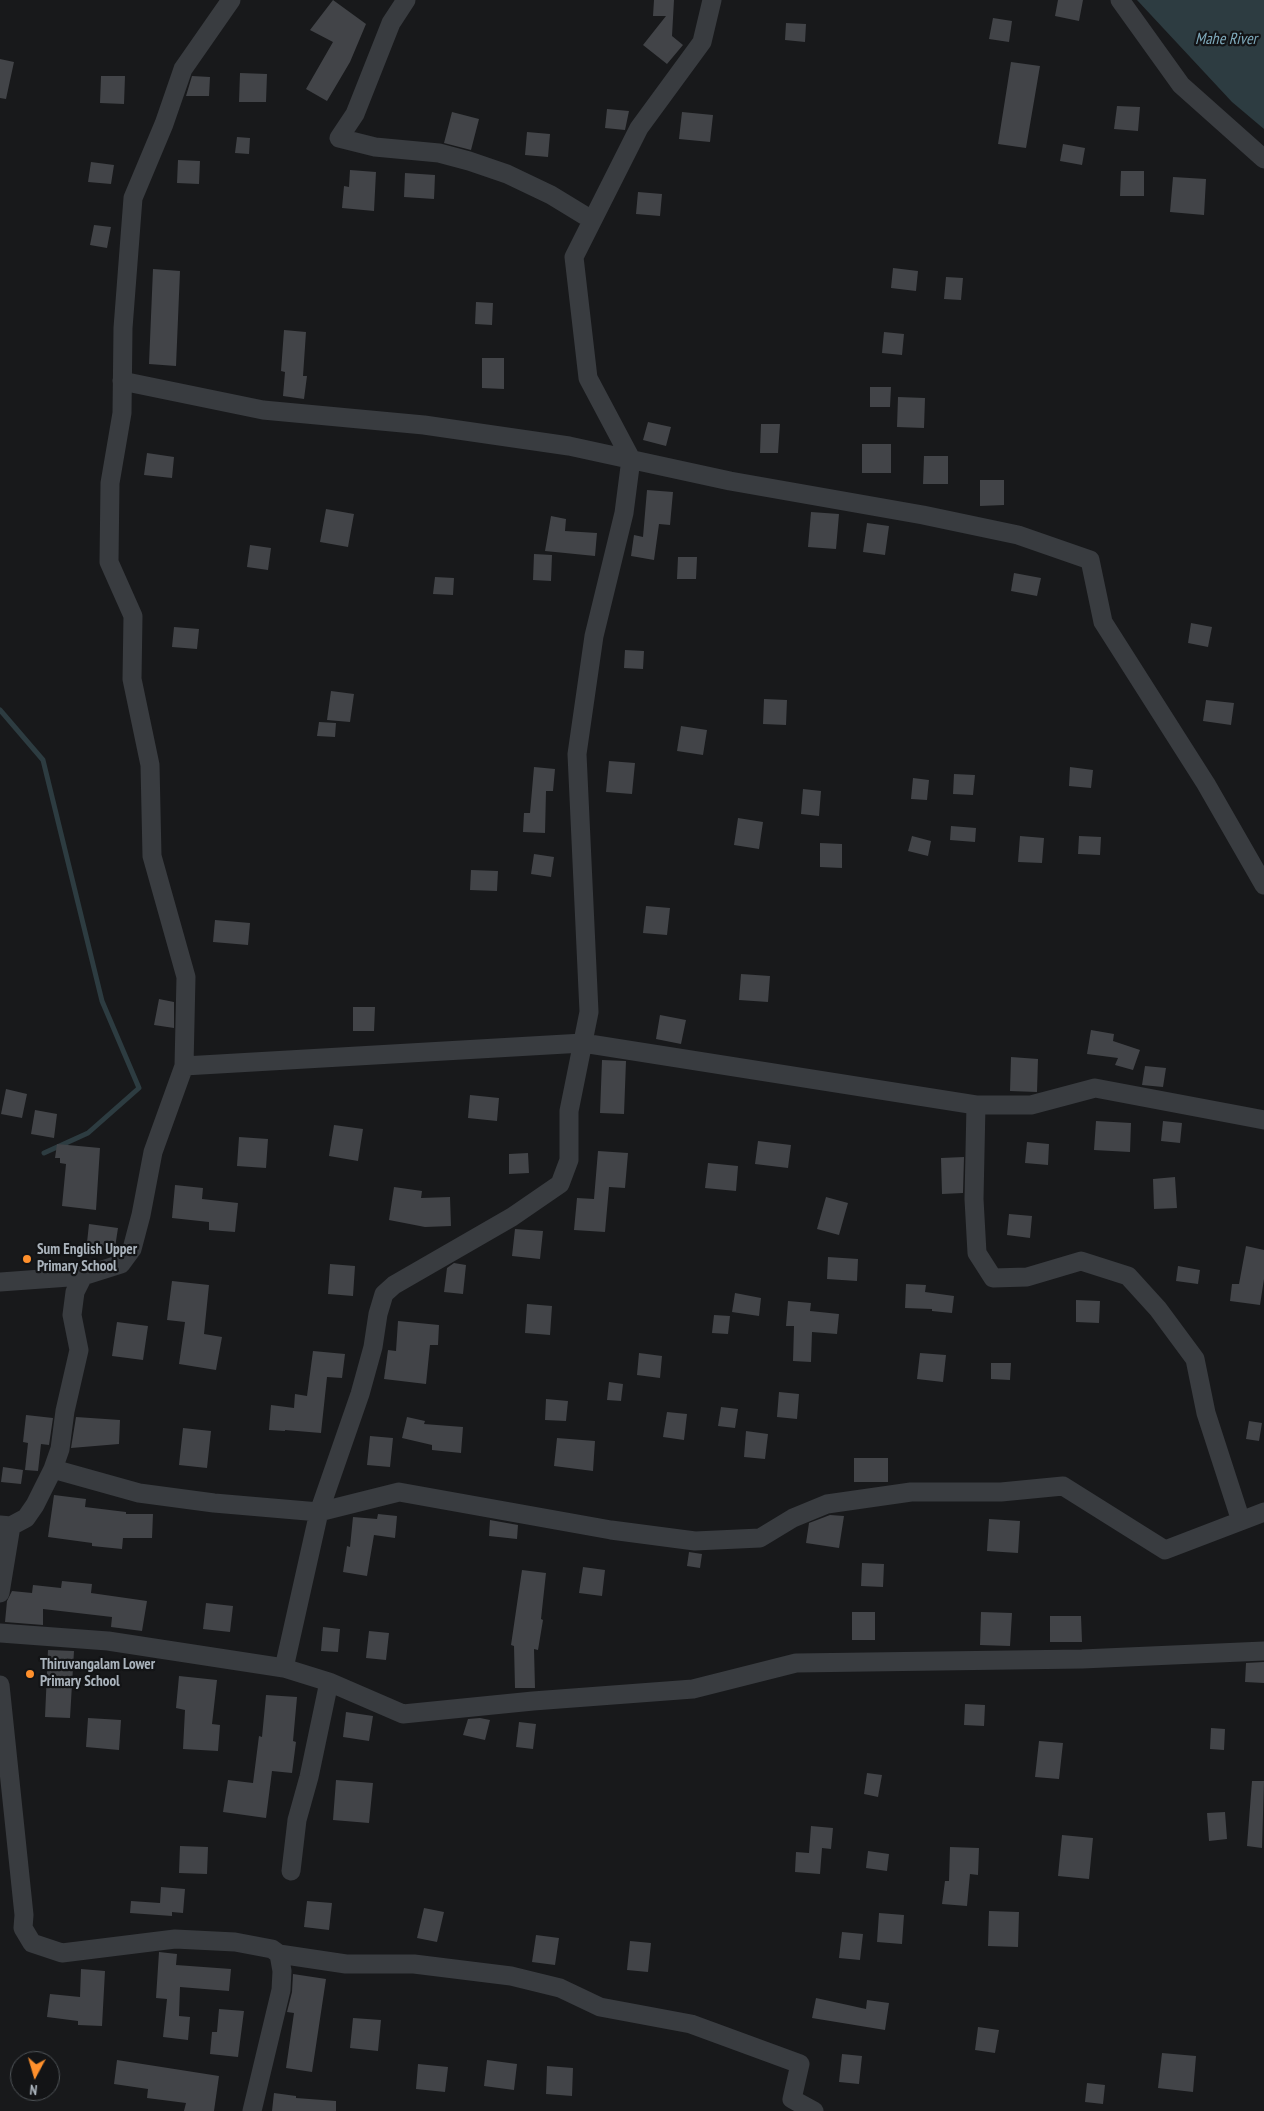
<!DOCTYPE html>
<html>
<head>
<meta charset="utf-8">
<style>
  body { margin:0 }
  #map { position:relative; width:1264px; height:2111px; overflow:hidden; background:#18191b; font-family:"PT Sans Narrow",sans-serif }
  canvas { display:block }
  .north { position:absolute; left:10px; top:2051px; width:50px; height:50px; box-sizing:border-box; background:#131416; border:1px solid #4f5458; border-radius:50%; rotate:186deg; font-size:14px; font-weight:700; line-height:20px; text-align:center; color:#aab3bc }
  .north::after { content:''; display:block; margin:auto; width:18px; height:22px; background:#ff902c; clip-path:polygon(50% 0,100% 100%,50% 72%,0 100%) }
</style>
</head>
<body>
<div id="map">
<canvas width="1264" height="2111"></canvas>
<div class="north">N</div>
</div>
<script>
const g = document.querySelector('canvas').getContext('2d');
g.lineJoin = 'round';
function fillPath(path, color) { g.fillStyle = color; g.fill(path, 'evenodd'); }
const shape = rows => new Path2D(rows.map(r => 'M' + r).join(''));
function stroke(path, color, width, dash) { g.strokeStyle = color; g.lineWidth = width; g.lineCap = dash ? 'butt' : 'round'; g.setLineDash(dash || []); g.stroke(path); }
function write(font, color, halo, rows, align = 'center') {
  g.font = font + ' "PT Sans Narrow",sans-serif'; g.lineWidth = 4.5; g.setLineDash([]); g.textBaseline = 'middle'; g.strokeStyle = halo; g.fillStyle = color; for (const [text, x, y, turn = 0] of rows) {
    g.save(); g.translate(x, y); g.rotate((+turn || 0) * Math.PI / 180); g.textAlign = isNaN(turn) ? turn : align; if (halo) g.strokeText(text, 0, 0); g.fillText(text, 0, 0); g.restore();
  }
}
fillPath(shape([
  [1137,0,1264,0,1264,129,1232,102]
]), '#2d3c41');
stroke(shape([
  [0,710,43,760,102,1001,139,1088,88,1133,44,1153]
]), '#2d3c41', 5);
fillPath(shape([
  [333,0,366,24,350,62,327,101,306,89,333,42,310,30],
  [654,0,674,0,672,36,683,45,667,64,643,45,666,16,653,16],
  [1058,0,1083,0,1079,21,1055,16],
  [993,18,1012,21,1009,42,989,39],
  [786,23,806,24,805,42,785,40],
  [0,59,14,62,6,99,0,98],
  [1011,62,1040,66,1026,148,998,144],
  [240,73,267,74,266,102,239,102],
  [101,76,125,76,124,104,100,103],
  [192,76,210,77,209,96,186,96],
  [1117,106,1140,107,1138,131,1114,129],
  [607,109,629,111,625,130,605,128],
  [452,112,479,119,471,150,444,143],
  [682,112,713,115,710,142,679,139],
  [527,132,550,134,548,157,525,155],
  [237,137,250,138,249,154,235,153],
  [1063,144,1085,148,1082,165,1060,161],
  [178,160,200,161,199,184,177,183],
  [91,162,114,165,111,184,88,182],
  [350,170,376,172,374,211,342,208,344,186,349,187],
  [1121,171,1144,171,1144,196,1120,196],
  [405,173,435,175,434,199,404,197],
  [1173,177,1206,179,1204,215,1170,212],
  [638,192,662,194,660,216,636,214],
  [94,225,111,227,107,248,90,245],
  [893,268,918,271,916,291,891,288],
  [153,269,180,271,176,366,149,364],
  [946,277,963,278,961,300,944,299],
  [476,302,493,303,492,325,475,324],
  [284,330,306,332,303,376,307,376,304,399,283,396,285,372,281,371],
  [884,332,904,334,902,355,882,353],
  [482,358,504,358,504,389,482,388],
  [870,387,891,387,890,407,870,407],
  [898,397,925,398,924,428,897,427],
  [648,422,671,427,666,446,643,440],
  [761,424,780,424,778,453,760,453],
  [862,444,891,444,891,473,862,473],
  [147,453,174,457,172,478,144,475],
  [924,456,948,456,948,484,923,484],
  [980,480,1004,480,1004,505,980,506],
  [647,490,673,492,670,525,659,524,654,560,631,556,634,535,643,537],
  [326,509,354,514,348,547,320,542],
  [811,512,839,514,836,549,808,547],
  [551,516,566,519,565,531,597,533,595,556,545,551],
  [867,523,889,526,885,555,863,552],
  [250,545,271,548,268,570,247,567],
  [534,554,552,555,551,581,533,580],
  [678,557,697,557,696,579,677,579],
  [1014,573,1041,578,1037,596,1011,591],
  [435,577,454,578,453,595,433,594],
  [1191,623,1212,627,1208,647,1188,643],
  [174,627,199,629,197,649,172,647],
  [625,650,644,651,643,669,624,668],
  [331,691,354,694,350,722,327,720],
  [764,699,787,700,786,725,763,724],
  [1206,700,1234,703,1231,725,1203,721],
  [319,722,336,723,335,737,317,736],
  [681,726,707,730,703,755,677,751],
  [609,761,635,763,632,794,606,792],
  [534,767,555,769,553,791,546,791,545,833,523,832,524,813,530,813],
  [1070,767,1093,770,1091,788,1069,786],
  [954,774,975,775,973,795,953,794],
  [913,778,929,780,927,800,911,799],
  [803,789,821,791,819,816,801,814],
  [738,818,763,822,759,849,734,845],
  [951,826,976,828,975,842,950,840],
  [912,836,931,841,928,856,908,851],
  [1020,836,1044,838,1042,863,1018,862],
  [1079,836,1101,837,1100,855,1078,854],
  [820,843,842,844,842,868,820,867],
  [534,854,554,857,551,877,531,874],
  [471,870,498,871,497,891,470,890],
  [646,906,670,908,667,935,643,933],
  [215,920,250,923,248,945,213,942],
  [741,974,770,976,768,1002,739,1000],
  [159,999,174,1002,174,1028,154,1025],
  [353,1007,375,1007,374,1031,353,1031],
  [660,1015,686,1020,681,1044,656,1039],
  [1091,1030,1114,1034,1113,1041,1140,1050,1133,1070,1115,1065,1118,1058,1087,1054],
  [1011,1057,1038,1059,1037,1092,1010,1091],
  [602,1060,626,1061,624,1114,600,1113],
  [1145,1066,1166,1068,1163,1087,1142,1085],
  [6,1089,27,1094,22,1118,1,1114],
  [470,1095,499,1098,497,1121,468,1118],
  [35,1110,57,1114,54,1138,31,1134],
  [1096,1121,1131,1123,1130,1152,1094,1150],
  [1163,1121,1182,1123,1180,1143,1161,1141],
  [334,1125,363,1129,358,1161,329,1156],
  [239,1137,268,1139,266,1168,237,1166],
  [758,1141,791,1145,788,1168,755,1164],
  [1027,1142,1049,1144,1048,1165,1025,1163],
  [57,1144,100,1148,96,1210,62,1206,66,1164,60,1163,60,1158,55,1158],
  [598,1151,628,1153,625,1188,609,1187,605,1232,574,1230,577,1198,594,1199],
  [528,1153,529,1173,509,1174,509,1154],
  [964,1157,963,1193,942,1194,941,1158],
  [708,1163,738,1166,736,1191,705,1188],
  [1175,1177,1177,1208,1154,1209,1153,1179],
  [175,1185,203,1188,202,1199,238,1203,235,1232,209,1230,209,1222,172,1218],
  [394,1187,422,1191,421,1198,450,1197,451,1226,425,1227,389,1220],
  [826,1197,848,1203,839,1235,817,1229],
  [1009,1214,1032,1216,1030,1238,1007,1235],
  [89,1224,118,1228,114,1254,86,1252],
  [515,1229,543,1231,540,1259,512,1256],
  [1246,1246,1264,1250,1264,1279,1260,1305,1230,1301,1232,1284,1239,1284],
  [828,1257,858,1259,857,1281,827,1279],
  [454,1263,466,1265,463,1294,444,1292,447,1268],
  [330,1264,355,1266,353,1296,328,1294],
  [1178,1266,1200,1270,1198,1284,1176,1281],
  [172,1281,209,1285,204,1334,222,1337,216,1370,179,1364,185,1322,167,1320],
  [906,1284,926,1285,925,1292,954,1296,952,1313,932,1311,932,1309,905,1308],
  [735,1293,761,1298,759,1316,732,1312],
  [1076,1300,1100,1301,1099,1323,1076,1322],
  [788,1301,811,1303,810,1311,839,1314,837,1334,812,1332,811,1362,793,1361,794,1326,786,1326],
  [527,1304,552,1306,550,1335,525,1333],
  [714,1315,730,1316,728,1334,712,1333],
  [398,1321,439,1325,438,1345,430,1345,426,1384,384,1379,388,1350,396,1351],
  [117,1322,148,1326,143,1360,112,1356],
  [313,1351,345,1354,342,1378,327,1377,321,1433,285,1430,285,1431,269,1430,271,1405,294,1408,295,1394,307,1396],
  [639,1353,662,1356,660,1378,637,1375],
  [920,1353,946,1355,943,1382,917,1379],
  [991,1363,1011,1363,1010,1380,991,1379],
  [609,1382,623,1384,621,1401,607,1400],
  [779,1392,799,1394,797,1419,777,1417],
  [546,1399,568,1401,566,1421,545,1420],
  [721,1407,738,1409,735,1428,718,1426],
  [667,1412,687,1414,684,1440,663,1437],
  [26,1415,53,1418,49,1445,41,1444,38,1471,25,1470,28,1443,23,1442],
  [76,1417,120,1420,119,1444,71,1448],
  [407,1417,425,1421,424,1424,463,1427,461,1453,432,1450,432,1445,402,1438],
  [1249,1421,1262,1423,1259,1441,1246,1439],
  [183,1428,211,1431,207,1468,179,1465],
  [746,1431,768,1434,765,1459,744,1457],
  [370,1436,393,1438,390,1467,367,1465],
  [557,1438,595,1441,593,1471,554,1466],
  [854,1458,888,1458,888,1482,854,1482],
  [3,1467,23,1470,21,1484,1,1482],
  [54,1495,86,1499,85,1507,126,1512,126,1514,153,1514,152,1538,123,1538,122,1549,92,1546,92,1543,48,1537],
  [378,1514,397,1516,395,1538,374,1535,367,1576,343,1572,347,1546,350,1547,353,1517,377,1519],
  [830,1515,844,1516,839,1548,806,1543,809,1523],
  [989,1519,1020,1521,1018,1553,987,1551],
  [490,1520,518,1525,517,1539,489,1536],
  [689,1552,702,1554,700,1568,687,1566],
  [862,1563,884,1564,883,1587,861,1586],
  [583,1567,605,1570,602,1596,579,1593],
  [522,1570,546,1573,541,1619,543,1620,538,1650,534,1649,535,1688,515,1688,514,1646,511,1645],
  [62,1581,92,1584,91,1593,147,1601,142,1631,111,1627,112,1617,43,1609,43,1625,5,1622,7,1601,12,1591,32,1593,33,1585,61,1588],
  [206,1603,233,1606,230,1632,203,1629],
  [852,1612,875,1612,875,1640,852,1640],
  [981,1612,1012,1613,1010,1646,980,1645],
  [1050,1616,1081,1616,1082,1642,1050,1642],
  [323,1627,340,1629,338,1652,321,1651],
  [369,1631,389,1633,386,1660,366,1658],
  [48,1650,74,1651,70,1718,45,1717],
  [1264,1662,1264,1683,1245,1682,1246,1663],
  [179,1676,217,1680,212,1724,220,1725,218,1751,183,1749,185,1710,176,1708],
  [266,1695,297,1697,293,1741,296,1742,292,1773,272,1771,266,1818,223,1812,228,1780,253,1783,259,1736,262,1737],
  [965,1704,985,1705,984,1726,964,1725],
  [346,1712,373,1716,369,1741,343,1737],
  [88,1718,121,1720,119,1750,86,1747],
  [480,1718,490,1720,485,1740,463,1735,468,1719],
  [519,1722,536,1724,533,1749,516,1747],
  [1211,1728,1225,1729,1224,1750,1210,1749],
  [1039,1741,1063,1743,1059,1779,1035,1777],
  [867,1773,882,1775,878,1797,864,1794],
  [336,1780,373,1783,369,1823,333,1820],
  [1252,1781,1264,1781,1262,1848,1247,1846],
  [1225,1812,1227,1839,1209,1841,1207,1813],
  [811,1826,833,1828,831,1849,822,1848,820,1874,795,1872,796,1852,809,1853],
  [1062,1835,1093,1838,1089,1879,1058,1876],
  [180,1846,208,1847,207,1874,179,1873],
  [950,1847,979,1848,978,1875,970,1874,967,1906,942,1904,945,1881,949,1881],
  [868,1851,889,1854,887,1871,866,1868],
  [161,1887,185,1889,183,1913,172,1912,172,1916,130,1913,131,1901,160,1903],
  [307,1901,332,1903,329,1930,304,1927],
  [424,1908,444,1912,437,1942,417,1938],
  [989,1911,1019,1912,1018,1947,988,1946],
  [879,1913,904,1915,902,1944,877,1942],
  [842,1932,863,1934,860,1960,839,1958],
  [536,1935,559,1938,555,1965,532,1962],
  [630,1941,651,1943,648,1972,627,1970],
  [159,1952,177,1954,176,1965,231,1969,229,1991,180,1987,179,2016,190,2017,188,2040,163,2037,167,1999,156,1998],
  [81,1969,105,1971,102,2026,78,2025,78,2021,47,2017,50,1994,80,1997],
  [293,1974,326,1979,312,2072,286,2068,294,2013,287,2012,292,1992],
  [816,1998,866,2009,867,2000,889,2003,885,2030,812,2018],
  [219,2009,244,2011,238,2057,210,2054,212,2032,217,2032],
  [353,2018,381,2020,378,2051,350,2048],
  [978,2027,999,2030,995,2053,975,2050],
  [1162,2053,1196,2056,1193,2092,1158,2088],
  [842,2054,862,2056,859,2084,839,2082],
  [117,2060,219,2076,214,2111,184,2111,186,2103,147,2098,148,2089,114,2084],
  [487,2060,517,2064,514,2090,484,2086],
  [418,2064,448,2067,445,2092,416,2089],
  [547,2066,573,2068,572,2096,546,2094],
  [1087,2083,1105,2085,1103,2104,1085,2102],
  [274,2093,296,2096,296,2098,336,2101,336,2111,272,2111]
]), '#424448');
stroke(shape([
  [406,0,391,23,355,114,339,138,375,147,439,153,469,161,507,174,551,195,592,220],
  [1120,0,1181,85,1264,159],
  [122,381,263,410,424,425,569,446,730,481,923,515,1018,535,1090,560,1103,622,1206,784,1264,885],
  [184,1066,583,1043,976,1105,1031,1105,1095,1088,1264,1120],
  [976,1105,974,1199,977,1253,993,1278,1027,1277,1081,1261,1128,1276,1158,1309,1195,1359,1206,1413,1241,1521],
  [0,1282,83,1276],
  [53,1469,139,1493,214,1503,319,1512,399,1492,611,1530,695,1541,760,1538,793,1518,827,1504,911,1492,1001,1492,1063,1486,1165,1550,1264,1512],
  [0,1525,11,1526,0,1593],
  [11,1526,26,1518,35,1505,53,1469,60,1449,65,1411,79,1350,72,1315,75,1292,83,1276,121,1264,132,1249,141,1215,153,1152,184,1066,186,977,152,856,150,765,132,679,133,616,109,562,110,483,122,413,123,328,133,198,164,124,183,69,231,0],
  [0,1633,108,1641,284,1668,329,1682,403,1714,533,1701,693,1689,796,1663,1082,1659,1264,1651],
  [284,1668,319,1512,360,1394,373,1347,378,1314,384,1294,394,1285,512,1217,560,1184,569,1160,569,1111,589,1012,577,754,594,636,624,513,631,459,588,378,574,257,639,128,702,42,712,0],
  [0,1685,24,1915,23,1928,32,1943,62,1953,175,1939,235,1942,272,1949,279,1954,346,1964,414,1964,511,1976,560,1988,600,2007,691,2024,800,2064,792,2099,814,2111],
  [291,1871,297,1820,309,1777,329,1682],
  [252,2111,281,1990,282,1971,279,1954]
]), '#393c40', 19);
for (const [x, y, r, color] of [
  [27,1259,5,"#ff902c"],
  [30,1674,5,"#ff902c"]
]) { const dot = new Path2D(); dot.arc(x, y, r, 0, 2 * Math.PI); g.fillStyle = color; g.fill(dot); stroke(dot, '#131416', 2); }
write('bold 15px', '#aab3bc', '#131416', [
  ["Sum English Upper",37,1250],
  ["Primary School",37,1267],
  ["Thiruvangalam Lower",40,1665],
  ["Primary School",40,1682]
], 'left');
write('italic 16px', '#7ea9ba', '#131416', [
  ["Mahe River",1226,39]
]);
</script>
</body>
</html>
